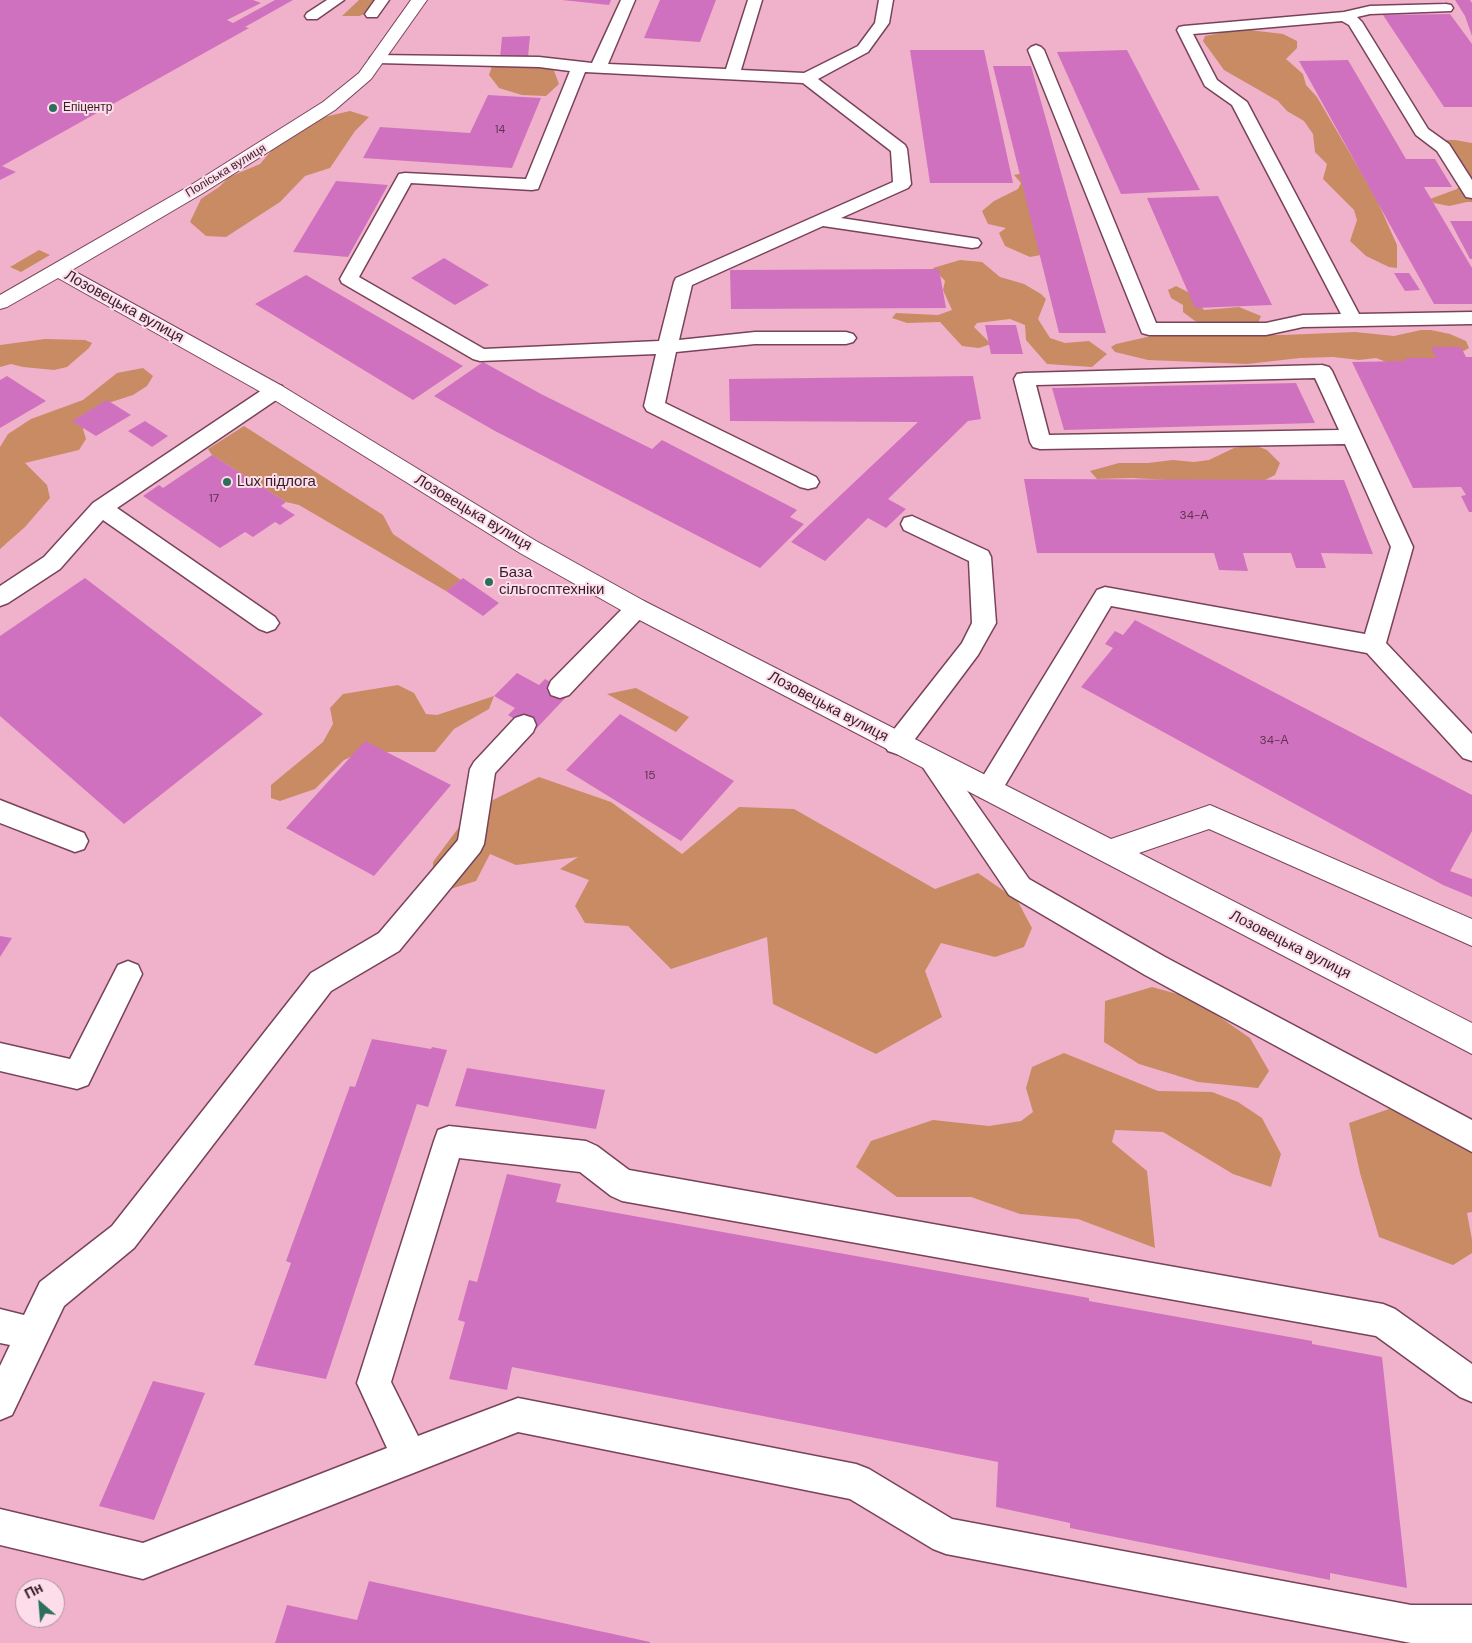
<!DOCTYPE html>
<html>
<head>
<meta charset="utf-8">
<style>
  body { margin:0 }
  #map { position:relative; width:1472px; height:1643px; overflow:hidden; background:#f0b2ca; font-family:"DM Sans",sans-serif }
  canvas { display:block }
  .north { position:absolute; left:15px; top:1578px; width:50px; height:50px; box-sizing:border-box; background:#fddde9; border:1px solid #ad919c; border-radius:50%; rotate:333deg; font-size:14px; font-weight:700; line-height:20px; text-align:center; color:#351e28 }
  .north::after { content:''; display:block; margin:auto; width:18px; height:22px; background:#2d6e5d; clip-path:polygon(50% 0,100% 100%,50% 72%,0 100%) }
</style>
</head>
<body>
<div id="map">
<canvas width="1472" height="1643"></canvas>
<div class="north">Пн</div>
</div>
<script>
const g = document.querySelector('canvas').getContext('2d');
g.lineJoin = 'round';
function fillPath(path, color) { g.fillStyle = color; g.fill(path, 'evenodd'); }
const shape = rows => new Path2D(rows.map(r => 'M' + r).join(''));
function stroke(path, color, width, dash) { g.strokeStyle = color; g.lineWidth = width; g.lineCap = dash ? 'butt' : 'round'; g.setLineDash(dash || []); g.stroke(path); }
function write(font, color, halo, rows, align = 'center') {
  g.font = font + ' "DM Sans",sans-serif'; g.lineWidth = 4; g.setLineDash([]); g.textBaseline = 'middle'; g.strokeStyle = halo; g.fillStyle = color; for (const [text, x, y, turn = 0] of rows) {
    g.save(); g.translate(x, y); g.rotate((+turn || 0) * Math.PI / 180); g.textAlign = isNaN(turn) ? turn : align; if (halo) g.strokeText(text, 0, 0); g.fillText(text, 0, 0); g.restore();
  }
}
fillPath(shape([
  [359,0,376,0,365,14,359,16,342,16],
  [1241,29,1283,34,1297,41,1297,48,1286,59,1303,74,1306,85,1317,97,1376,198,1397,245,1397,268,1389,267,1366,256,1350,241,1357,220,1354,210,1323,179,1327,164,1315,152,1313,134,1304,121,1287,111,1278,101,1224,70,1203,41,1205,36],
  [514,61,553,68,559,84,546,96,522,95,499,88,489,75,492,66],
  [350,111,369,117,355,131,330,168,305,176,280,202,226,237,206,236,190,222,201,199,219,187,229,177,260,164,272,150,324,117],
  [1440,140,1455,140,1472,143,1472,202,1467,202,1449,206,1434,203,1430,199,1457,189,1466,179],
  [1028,172,1051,253,1030,257,1005,246,999,233,1006,228,988,224,982,211,994,201,1018,189,1021,183,1014,175],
  [39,250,50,255,21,272,10,267],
  [960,260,982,262,1000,277,1024,284,1041,294,1046,299,1038,319,1050,338,1065,343,1089,341,1107,354,1092,367,1047,364,1026,340,1025,325,1010,319,977,323,974,327,991,344,979,348,962,346,940,322,907,323,892,318,896,313,938,315,952,310,943,290,945,281,933,268],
  [1176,286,1190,293,1204,310,1239,307,1261,316,1258,323,1248,325,1212,326,1195,321,1183,312,1183,305,1171,298,1168,290],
  [1421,330,1431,330,1450,334,1466,341,1469,348,1445,361,1399,367,1376,358,1359,360,1333,357,1300,358,1247,364,1148,360,1115,352,1111,347,1116,344,1156,335,1283,335,1355,332,1394,336],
  [45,339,85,340,92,343,89,348,67,367,54,370,23,367,11,364,0,367,0,345],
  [143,368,153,376,147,386,133,395,99,406,86,417,83,429,86,439,79,450,25,463,47,485,50,498,25,527,0,549,0,447,8,434,31,419,83,400,117,373],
  [244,426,383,515,393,534,461,580,446,591,299,505,286,502,212,455,208,449],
  [1254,445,1267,450,1280,463,1275,475,1259,483,1240,484,1132,478,1097,479,1090,471,1119,463,1148,463,1173,460,1194,462,1209,460,1234,448],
  [398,685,414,693,426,714,437,715,494,696,489,709,454,729,435,752,362,752,344,760,315,789,280,801,271,798,271,785,323,742,333,724,330,708,343,694],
  [636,688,689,717,676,732,607,694],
  [539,777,611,802,682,854,739,807,794,809,935,889,978,873,1017,900,1032,928,1024,947,995,957,941,943,925,971,942,1017,876,1054,773,1004,767,937,671,969,628,926,585,923,575,906,589,880,560,869,578,857,516,865,490,854,476,881,444,891,432,889,433,862,471,811],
  [1152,987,1192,998,1250,1038,1269,1071,1258,1088,1198,1082,1139,1064,1104,1042,1105,1001],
  [1064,1053,1158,1091,1212,1092,1238,1102,1262,1118,1281,1154,1271,1187,1233,1174,1163,1132,1115,1130,1112,1142,1147,1171,1155,1248,1078,1219,1020,1214,971,1197,897,1197,856,1167,871,1141,933,1120,989,1126,1021,1121,1033,1112,1026,1088,1032,1067],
  [1389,1109,1455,1134,1472,1149,1472,1212,1467,1213,1472,1240,1472,1253,1453,1265,1379,1237,1360,1173,1349,1123]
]), '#c88b63');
fillPath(shape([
  [0,0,253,0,261,3,227,20,233,23,275,0,293,0,245,27,249,28,2,166,16,172,0,180],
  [562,0,611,0,609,5],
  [660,0,716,0,700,42,644,38],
  [1455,0,1470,0,1472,3,1472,36,1465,16],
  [1450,14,1472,44,1472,107,1444,107,1383,15],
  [530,36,528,57,500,58,502,37],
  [910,50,984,50,1013,183,930,183],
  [1127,50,1200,190,1121,194,1057,52],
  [1348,60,1406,159,1435,159,1452,187,1424,187,1472,268,1472,304,1434,304,1299,61],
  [993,66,1031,66,1106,333,1059,333],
  [488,95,541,98,512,168,363,158,380,127,470,133],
  [336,181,388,185,348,257,293,252],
  [1218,196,1272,305,1195,308,1147,198],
  [1450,221,1472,221,1472,259,1470,259],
  [444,258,489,285,455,305,411,278],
  [939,269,946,308,731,309,730,270],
  [1394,273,1409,273,1420,290,1405,291],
  [306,275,463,366,413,400,255,304],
  [985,325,1016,325,1023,354,991,354],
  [1431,347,1461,347,1466,357,1472,357,1472,512,1469,512,1461,496,1466,495,1461,487,1413,488,1352,362,1406,361,1405,358,1436,358],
  [483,362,541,394,652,449,662,440,797,510,790,517,804,524,760,568,495,431,434,396],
  [7,376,46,401,0,428,0,380],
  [973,376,981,419,968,421,888,499,906,509,886,528,868,518,825,561,791,542,918,422,730,421,729,379],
  [1296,383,1315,423,1064,430,1052,388],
  [107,400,131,415,96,436,72,421],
  [145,421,168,436,152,447,128,431],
  [212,455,286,502,281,506,295,515,280,525,275,522,253,537,245,532,220,548,143,496,159,485,163,488],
  [1024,479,1344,480,1373,554,1321,553,1326,568,1296,568,1291,553,1243,553,1248,571,1219,570,1214,553,1037,553],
  [85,578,263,714,124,824,0,716,0,636],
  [463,578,499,603,483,616,446,591],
  [1135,620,1472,795,1472,831,1450,871,1472,879,1472,897,1443,885,1081,687,1113,648,1105,644,1115,631,1123,635],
  [517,673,539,685,545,679,570,693,534,731,508,715,515,708,494,696],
  [620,714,734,781,681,841,566,770],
  [365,741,451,785,374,876,286,828],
  [0,936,12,938,0,957],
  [372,1039,431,1049,432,1047,447,1050,428,1107,417,1104,326,1379,254,1365,291,1263,286,1261,350,1086,355,1087],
  [467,1068,605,1090,596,1129,455,1106],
  [507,1174,561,1184,556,1202,1089,1298,1089,1301,1312,1341,1312,1344,1382,1357,1407,1588,1330,1573,1330,1580,1070,1528,1070,1523,996,1507,998,1462,512,1367,507,1390,449,1379,465,1322,458,1320,469,1280,477,1282],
  [153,1381,205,1393,154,1520,99,1506],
  [369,1581,650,1642,650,1643,275,1643,287,1605,357,1620]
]), '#d071c0');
const lane = shape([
  [327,0,344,0,317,19,307,19,305,16,307,13,327,0],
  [375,0,389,0,377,17,367,17,365,14,375,0],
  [621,0,635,0,608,64,726,69,748,0,762,0,741,70,804,73,858,46,875,23,879,0,893,0,889,23,868,52,818,79,905,145,907,149,911,184,908,188,841,218,972,238,978,239,981,243,978,247,972,248,823,226,692,285,679,340,755,332,846,332,853,334,856,338,853,342,846,344,755,344,676,352,665,403,816,477,819,482,816,487,808,489,800,487,647,411,644,406,656,354,480,361,473,359,342,283,340,279,399,174,405,173,526,179,570,71,539,67,378,63,373,61,370,58,373,55,539,57,592,63,621,0],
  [585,72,803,83,891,151,893,182,676,278,674,282,659,341,484,349,359,277,411,183,532,190,538,189,585,72],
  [1446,4,1451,5,1453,8,1451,11,1370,14,1357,17,1362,22,1428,129,1449,144,1472,180,1472,198,1466,197,1437,151,1416,135,1349,25,1342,21,1193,34,1217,80,1247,102,1359,314,1472,312,1472,324,1303,327,1266,335,1149,335,1142,333,1028,50,1031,47,1036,45,1041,47,1044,50,1156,323,1266,323,1303,315,1341,314,1232,105,1205,86,1177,30,1179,27,1184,26,1344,12,1370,6,1446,4],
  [1322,365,1329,367,1332,371,1413,547,1386,643,1472,734,1472,761,1463,758,1367,653,1111,606,998,797,989,800,980,797,976,789,980,781,1097,590,1105,587,1365,634,1391,547,1345,444,1040,449,1033,447,1030,442,1014,379,1017,374,1024,373,1322,365],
  [1315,378,1339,430,1049,435,1036,385,1315,378],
  [275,384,282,386,285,391,282,396,117,508,275,617,279,623,275,629,267,632,259,629,103,520,60,569,8,603,0,606,0,586,44,557,93,503,268,386,275,384],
  [912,516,988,551,991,557,996,623,978,655,906,751,897,754,888,751,884,744,888,737,962,643,972,623,969,561,904,530,901,524,904,518,912,516],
  [637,599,645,602,649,608,645,614,569,695,560,698,551,695,548,688,551,681,629,602,637,599],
  [524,715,533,718,536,725,533,732,495,773,484,844,480,852,399,951,331,991,134,1248,64,1306,12,1415,0,1420,0,1366,10,1345,0,1343,0,1309,24,1315,40,1282,112,1226,311,973,379,933,458,840,470,769,474,762,515,718,524,715],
  [933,752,942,755,1029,879,1165,957,1472,1120,1472,1152,1145,975,1009,895,924,769,920,762,924,755,933,752],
  [0,800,84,833,88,841,84,849,75,852,0,823,0,800],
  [128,961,138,965,142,974,88,1085,77,1089,0,1071,0,1043,70,1059,118,965,128,961],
  [449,1126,586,1141,597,1146,629,1170,1383,1304,1395,1309,1472,1364,1472,1402,1460,1397,1376,1336,622,1201,611,1196,580,1172,459,1158,391,1382,418,1436,518,1398,856,1464,869,1469,952,1519,1411,1605,1472,1605,1472,1643,1411,1643,946,1554,933,1549,850,1499,518,1432,143,1579,0,1545,0,1509,143,1543,387,1448,357,1383,434,1141,438,1130,449,1126]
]);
const street = shape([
  [411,0,427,0,371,79,335,110,203,193,72,270,282,386,536,541,646,602,1111,839,1210,805,1472,919,1472,946,1209,829,1139,853,1472,1023,1472,1054,628,614,520,553,268,396,58,278,7,307,0,309,0,295,191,185,323,102,359,73,411,0]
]);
stroke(lane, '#784359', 3);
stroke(street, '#784359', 2);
fillPath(lane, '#fff');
fillPath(street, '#fff');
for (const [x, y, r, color] of [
  [53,108,5,"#2d6e5d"],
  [227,482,5,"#2d6e5d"],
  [489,582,5,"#2d6e5d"]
]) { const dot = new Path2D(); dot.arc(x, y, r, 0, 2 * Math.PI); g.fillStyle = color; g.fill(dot); stroke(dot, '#fddde9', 2); }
write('11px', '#5c334e', null, [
  ["14",500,130]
]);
write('12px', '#351e28', '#fddde9', [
  ["Епіцентр",63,108]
], 'left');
write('12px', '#351e28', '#fddde9', [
  ["Поліська вулиця",226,171,-31]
]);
write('12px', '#5c334e', null, [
  ["17",214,499],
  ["34-А",1194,516],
  ["34-А",1274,741],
  ["15",650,776]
]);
write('15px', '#351e28', '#fddde9', [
  ["Лозовецька вулиця",124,307,29],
  ["Лозовецька вулиця",473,513,31],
  ["Лозовецька вулиця",828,707,28],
  ["Лозовецька вулиця",1290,945,27]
]);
write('15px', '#351e28', '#fddde9', [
  ["Lux підлога",237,482],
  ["База",499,573],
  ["сільгосптехніки",499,590]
], 'left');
</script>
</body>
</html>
